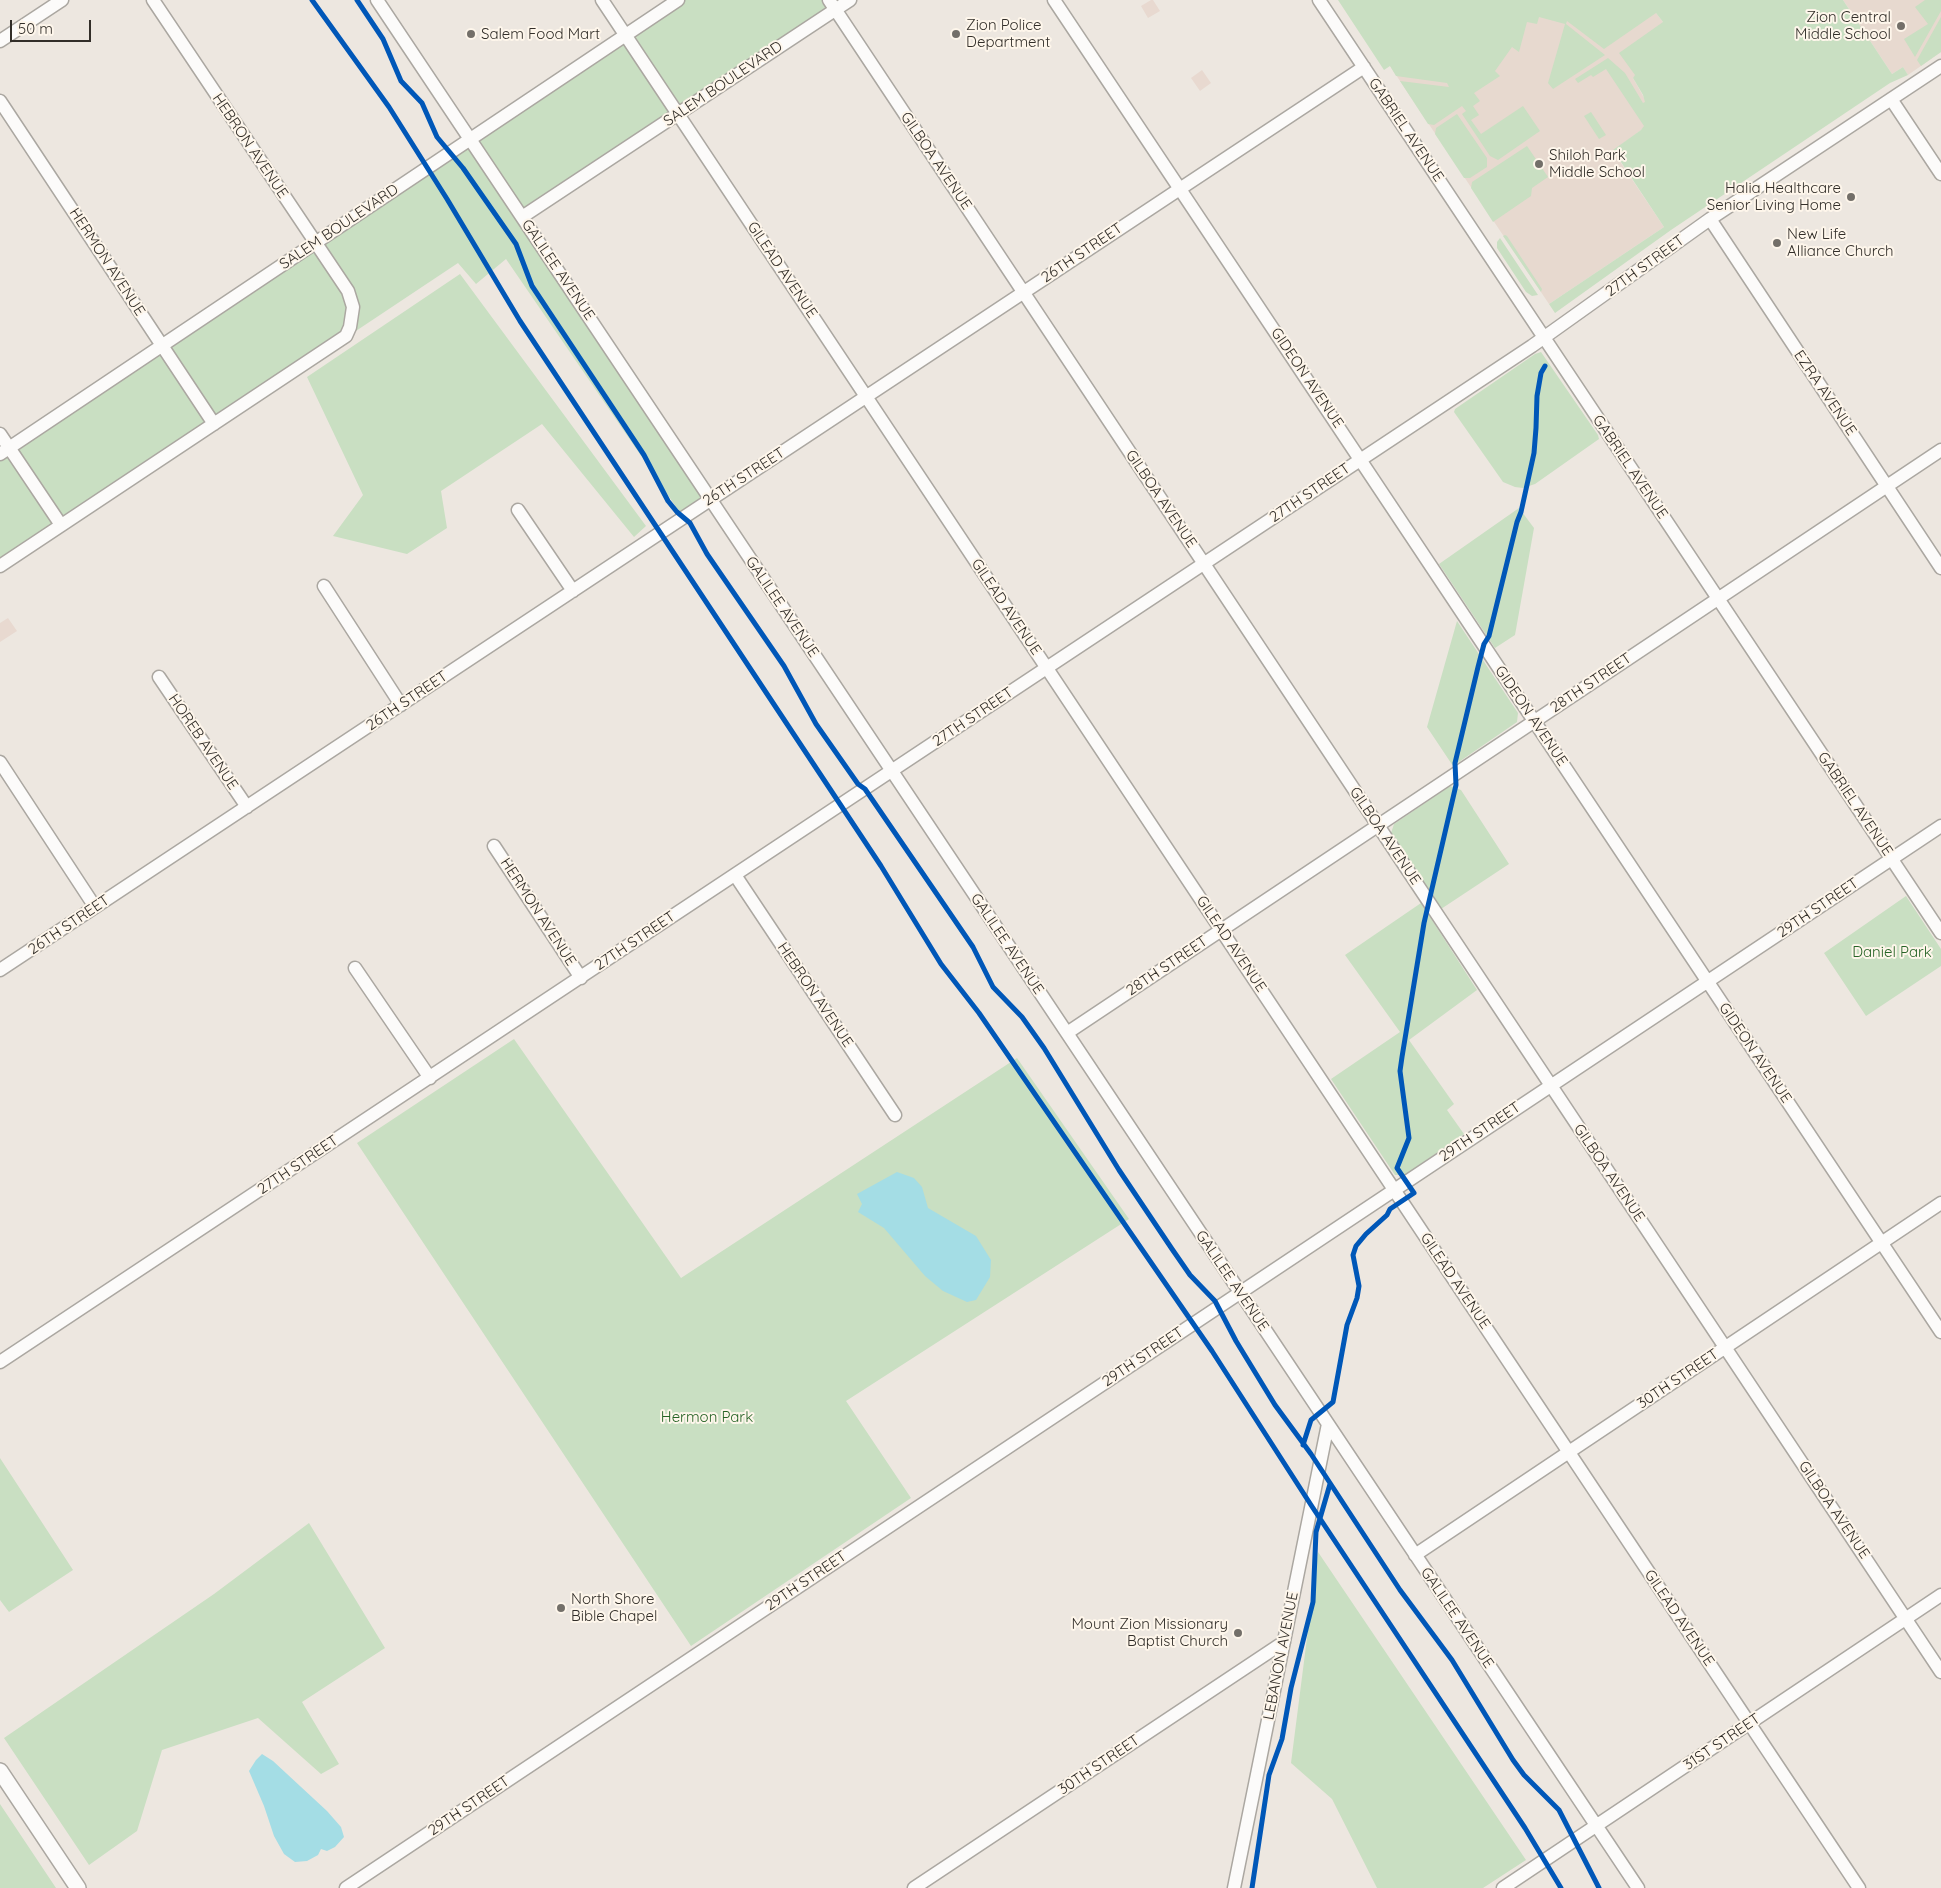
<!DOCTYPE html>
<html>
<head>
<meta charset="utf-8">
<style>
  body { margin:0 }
  #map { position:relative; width:1941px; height:1888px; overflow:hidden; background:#ede7e0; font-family:Quicksand,sans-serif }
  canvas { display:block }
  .scale { position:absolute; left:10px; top:20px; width:81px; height:22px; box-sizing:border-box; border:2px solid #322e29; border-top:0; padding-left:6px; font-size:15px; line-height:18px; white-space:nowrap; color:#322e29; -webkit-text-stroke:4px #fef6eb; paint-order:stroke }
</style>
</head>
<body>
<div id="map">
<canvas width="1941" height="1888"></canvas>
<div class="scale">50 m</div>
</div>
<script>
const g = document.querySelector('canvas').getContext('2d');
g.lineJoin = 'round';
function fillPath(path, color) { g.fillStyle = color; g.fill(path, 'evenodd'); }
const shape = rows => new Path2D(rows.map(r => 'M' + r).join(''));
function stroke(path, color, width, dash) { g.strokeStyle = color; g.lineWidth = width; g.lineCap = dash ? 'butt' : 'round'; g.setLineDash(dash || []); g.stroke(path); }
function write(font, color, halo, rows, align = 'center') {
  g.font = font + ' Quicksand,sans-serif'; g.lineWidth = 4; g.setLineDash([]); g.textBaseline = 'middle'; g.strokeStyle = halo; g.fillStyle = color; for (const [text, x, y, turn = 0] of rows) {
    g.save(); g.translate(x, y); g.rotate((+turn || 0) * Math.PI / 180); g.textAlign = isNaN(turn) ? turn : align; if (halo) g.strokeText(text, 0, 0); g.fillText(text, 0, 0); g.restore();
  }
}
fillPath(shape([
  [1151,0,1153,0,1160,11,1148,18,1141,6],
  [1202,70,1211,83,1200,91,1191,78],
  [8,618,17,631,0,642,0,623]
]), '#e8d9d0');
fillPath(shape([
  [1490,0,1656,13,1663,22,1661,58,1633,78,1656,119,1613,151,1664,227,1549,304,1390,66],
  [1843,0,1941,0,1941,52,1908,75,1903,67,1892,74]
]), '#e7d9cf');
fillPath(shape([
  [679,0,850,0,522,217,711,500,683,517,506,259,476,284,458,263,0,568,0,454],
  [1338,0,1843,0,1892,74,1903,67,1908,75,1890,83,1671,230,1555,313,1549,304,1664,227,1613,150,1641,130,1644,126,1606,69,1593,77,1591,75,1578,83,1575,79,1608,58,1625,73,1643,103,1645,102,1643,95,1633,78,1635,75,1619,53,1663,22,1656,13,1604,49,1567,21,1566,24,1605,55,1553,89,1548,83,1565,24,1539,17,1537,24,1527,22,1519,52,1512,47,1495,71,1500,76,1474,93,1480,101,1473,106,1479,115,1471,120,1481,134,1523,106,1540,131,1498,160,1490,156,1462,114,1466,111,1462,106,1434,125,1428,124,1400,81,1449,87,1447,83,1396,76,1390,66,1384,70],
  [1925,0,1941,0,1941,11,1915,57,1904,39,1928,24,1915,7],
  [1941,17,1941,52,1921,66,1917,60],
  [1591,112,1606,135,1599,139,1584,116],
  [1457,114,1487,158,1487,167,1470,178,1464,178,1435,134,1436,128],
  [1527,146,1548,177,1532,188,1531,196,1493,222,1471,188,1472,182],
  [1505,235,1507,236,1542,289,1541,292,1503,236],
  [1500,238,1538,295,1532,296,1526,292,1497,248,1497,242],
  [460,274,646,526,634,537,542,424,441,491,447,528,407,554,333,536,363,495,307,377],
  [1541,352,1598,435,1599,439,1535,484,1523,488,1515,487,1503,482,1454,412,1455,409,1535,354],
  [1519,508,1534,528,1515,635,1495,648,1439,564],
  [1457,621,1518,713,1517,722,1453,766,1427,727],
  [1450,786,1461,790,1509,864,1441,909,1391,833,1394,824],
  [1906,896,1941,949,1941,966,1866,1016,1824,953],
  [1421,903,1477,990,1409,1040,1454,1104,1447,1110,1464,1134,1405,1175,1395,1175,1331,1079,1400,1032,1345,955],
  [514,1039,681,1278,1017,1058,1129,1219,846,1401,911,1498,691,1646,357,1143],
  [0,1458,73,1570,9,1612,0,1600],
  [309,1523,385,1648,302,1702,339,1764,321,1774,258,1718,162,1750,137,1831,89,1865,4,1738,214,1594],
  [1318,1552,1526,1860,1483,1888,1377,1888,1332,1799,1291,1763],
  [0,1804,56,1888,0,1888]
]), '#c9dfc2');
fillPath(shape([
  [897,1172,914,1178,922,1187,928,1208,976,1236,991,1260,990,1277,976,1300,967,1302,943,1291,925,1276,884,1228,858,1212,862,1204,857,1194],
  [262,1754,273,1761,327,1811,341,1827,344,1837,335,1847,327,1851,321,1849,318,1855,307,1861,295,1862,284,1854,274,1836,264,1806,249,1771,256,1760]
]), '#a4dde5');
const minor = shape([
  [377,0,1638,1888],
  [602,0,1859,1888],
  [829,0,1941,1672],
  [1054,0,1941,1332],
  [1319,0,1941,933],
  [0,41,62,0],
  [1891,99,1941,174],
  [0,101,214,424],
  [522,217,850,0],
  [1710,219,1941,568],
  [0,434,61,525],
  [0,454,678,0],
  [518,510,573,591],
  [0,566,346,336,350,327,353,307,348,291,153,0],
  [324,586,401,705],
  [159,677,247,807],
  [0,762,95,907],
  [494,846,581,978],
  [735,875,895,1115],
  [355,968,430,1078],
  [0,970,1364,67],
  [1067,1033,1941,450],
  [0,1362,1532,346,1710,219,1941,66],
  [1415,1555,1941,1203],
  [346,1888,1941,826],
  [914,1888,1284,1642],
  [1234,1888,1328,1424],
  [1503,1888,1941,1595]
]);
const major = shape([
  [0,1771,78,1888]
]);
stroke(minor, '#aba7a1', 15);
stroke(major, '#aba7a1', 18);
stroke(minor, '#fcfbfa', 12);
stroke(major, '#fcfbfa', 15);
stroke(shape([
  [312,0,389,107,447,199,520,321,881,866,941,964,979,1013,1212,1351,1311,1505,1525,1828,1561,1888],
  [357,0,383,39,401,81,422,103,437,137,463,168,516,244,532,286,644,455,668,501,677,512,690,523,707,554,784,666,816,724,858,784,865,789,973,947,993,987,1022,1017,1044,1048,1119,1170,1172,1249,1190,1275,1215,1301,1236,1341,1275,1405,1311,1454,1400,1590,1452,1660,1513,1760,1524,1775,1559,1810,1599,1888],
  [1303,1445,1311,1420,1333,1402,1347,1325,1357,1298,1359,1286,1353,1255,1356,1246,1366,1234,1387,1215,1390,1209,1414,1193,1397,1168,1409,1138,1400,1071,1402,1057,1424,923,1456,785,1455,763,1478,667,1484,644,1489,636,1517,522,1521,512,1534,453,1536,428,1537,396,1541,373,1545,366],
  [1252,1888,1269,1775,1282,1739,1291,1688,1313,1602,1316,1532,1330,1484]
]), '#0057b8', 5);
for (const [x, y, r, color] of [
  [1901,26,5,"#736f69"],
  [471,34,5,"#736f69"],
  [956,34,5,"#736f69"],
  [1539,164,5,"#736f69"],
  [1851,197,5,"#736f69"],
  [1777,243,5,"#736f69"],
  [561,1608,5,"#736f69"],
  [1238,1633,5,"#736f69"]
]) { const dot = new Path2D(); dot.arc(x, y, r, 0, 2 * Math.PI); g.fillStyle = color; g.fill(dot); stroke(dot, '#fef6eb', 2); }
write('15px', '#322e29', '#fef6eb', [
  ["Zion Central",1891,17,"right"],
  ["Middle School",1891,34,"right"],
  ["Zion Police",966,25],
  ["Department",966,42],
  ["Salem Food Mart",481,34],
  ["Shiloh Park",1549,155],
  ["Middle School",1549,172],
  ["Halia Healthcare",1841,188,"right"],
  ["Senior Living Home",1841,205,"right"],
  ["New Life",1787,234],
  ["Alliance Church",1787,251],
  ["North Shore",571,1599],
  ["Bible Chapel",571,1616],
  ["Mount Zion Missionary",1228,1624,"right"],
  ["Baptist Church",1228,1641,"right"]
], 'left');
write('15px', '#322e29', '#fef6eb', [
  ["SALEM BOULEVARD",723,84,-34],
  ["GABRIEL AVENUE",1406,130,56],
  ["HEBRON AVENUE",250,146,56],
  ["GILBOA AVENUE",936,161,56],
  ["SALEM BOULEVARD",339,227,-34],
  ["26TH STREET",1082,253,-34],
  ["HERMON AVENUE",107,262,57],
  ["27TH STREET",1645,266,-36],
  ["GALILEE AVENUE",558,270,56],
  ["GILEAD AVENUE",782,270,56],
  ["GIDEON AVENUE",1307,378,56],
  ["EZRA AVENUE",1825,393,56],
  ["GABRIEL AVENUE",1630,467,56],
  ["26TH STREET",744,477,-33],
  ["27TH STREET",1310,493,-34],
  ["GILBOA AVENUE",1161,499,56],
  ["GALILEE AVENUE",782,607,56],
  ["GILEAD AVENUE",1006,607,56],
  ["28TH STREET",1591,683,-34],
  ["26TH STREET",407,701,-34],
  ["GIDEON AVENUE",1531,716,56],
  ["27TH STREET",973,717,-34],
  ["HOREB AVENUE",203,742,56],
  ["GABRIEL AVENUE",1855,804,56],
  ["GILBOA AVENUE",1385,836,56],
  ["29TH STREET",1818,908,-34],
  ["HERMON AVENUE",538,912,57],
  ["26TH STREET",69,925,-34],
  ["27TH STREET",635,941,-34],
  ["GALILEE AVENUE",1007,944,56],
  ["GILEAD AVENUE",1231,944,56],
  ["28TH STREET",1167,966,-34],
  ["HEBRON AVENUE",815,995,56],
  ["GIDEON AVENUE",1755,1053,56],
  ["29TH STREET",1480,1132,-34],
  ["27TH STREET",298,1165,-34],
  ["GILBOA AVENUE",1609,1173,56],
  ["GALILEE AVENUE",1232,1281,56],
  ["GILEAD AVENUE",1455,1281,56],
  ["29TH STREET",1143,1357,-34],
  ["30TH STREET",1678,1379,-34],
  ["GILBOA AVENUE",1834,1510,56],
  ["29TH STREET",806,1581,-34],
  ["GALILEE AVENUE",1457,1618,56],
  ["GILEAD AVENUE",1679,1618,56],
  ["LEBANON AVENUE",1281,1656,-79],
  ["31ST STREET",1722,1742,-34],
  ["30TH STREET",1099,1765,-34],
  ["29TH STREET",469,1806,-34]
]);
write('15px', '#266325', '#fef6eb', [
  ["Daniel Park",1892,952],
  ["Hermon Park",707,1417]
]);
</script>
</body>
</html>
